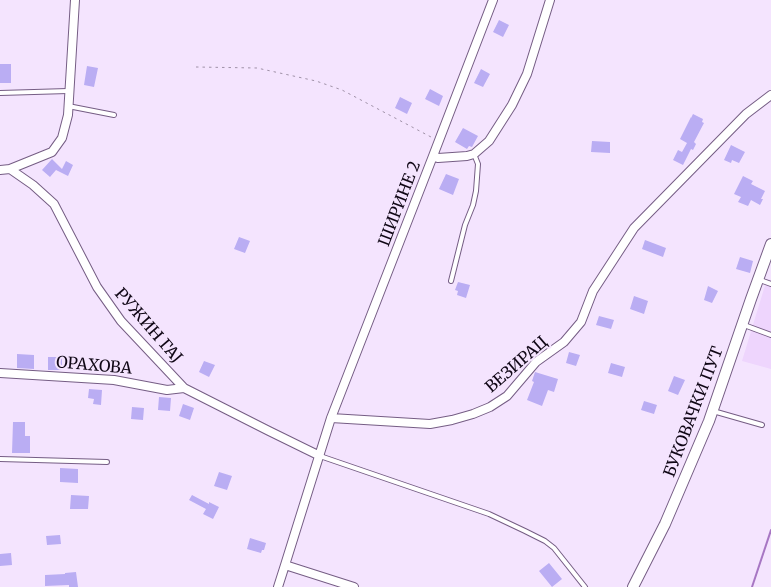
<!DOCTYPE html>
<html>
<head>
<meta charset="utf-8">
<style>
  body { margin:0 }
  canvas { display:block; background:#f4e4fe }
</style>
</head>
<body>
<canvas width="771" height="587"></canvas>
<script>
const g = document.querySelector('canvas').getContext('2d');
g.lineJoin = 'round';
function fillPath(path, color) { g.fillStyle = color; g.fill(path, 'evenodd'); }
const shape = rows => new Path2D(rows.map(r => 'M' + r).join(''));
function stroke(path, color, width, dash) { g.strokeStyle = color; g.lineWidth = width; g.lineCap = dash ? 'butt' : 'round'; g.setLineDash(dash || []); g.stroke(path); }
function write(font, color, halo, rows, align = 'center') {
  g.font = font + ' Merriweather,serif'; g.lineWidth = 4; g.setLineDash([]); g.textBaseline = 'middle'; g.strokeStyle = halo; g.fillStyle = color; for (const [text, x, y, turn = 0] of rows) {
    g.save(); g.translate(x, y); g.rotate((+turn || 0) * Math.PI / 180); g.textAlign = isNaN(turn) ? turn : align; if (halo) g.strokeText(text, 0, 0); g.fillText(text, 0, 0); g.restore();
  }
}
fillPath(shape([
  [767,279,771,280,771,369,742,361]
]), '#eed5fd');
stroke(shape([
  [752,587,771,530]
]), '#a776c3', 2);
fillPath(shape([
  [499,20,509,25,503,37,493,32],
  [0,64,11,64,11,83,0,83],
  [87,66,98,68,94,87,84,85],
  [481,69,490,74,483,87,474,83],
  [430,89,443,96,439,106,425,99],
  [400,97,412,103,407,114,395,108],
  [693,114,703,119,702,122,704,123,694,142,696,144,693,150,691,149,683,165,673,160,678,150,682,152,687,143,680,139,691,117,691,118],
  [463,128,478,136,472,147,469,146,467,149,455,142],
  [592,141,610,142,610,153,591,152],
  [731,145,745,152,739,163,732,160,731,163,724,160],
  [52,159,62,169,66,161,73,165,68,176,56,170,50,177,42,170],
  [446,174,459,179,453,195,439,189],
  [743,176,753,181,751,184,765,191,761,199,763,199,760,205,751,200,748,206,738,202,741,197,734,194],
  [239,237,250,241,245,253,234,249],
  [645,240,666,248,663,257,642,249],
  [740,257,753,261,750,273,736,269],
  [458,282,470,285,466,298,457,295,458,291,455,290],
  [708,286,718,291,712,303,704,300],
  [634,296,648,301,644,314,630,309],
  [599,316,614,320,611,329,596,325],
  [569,352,580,355,576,366,566,363],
  [17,354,34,355,34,369,17,368],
  [48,357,62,357,62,370,48,370],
  [204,361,215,365,209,377,199,372],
  [611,363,625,367,622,377,608,373],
  [535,372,558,379,554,392,548,390,542,406,527,400,534,382,532,381],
  [674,376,685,380,678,395,668,391],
  [89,389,102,390,101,405,93,404,94,399,88,398],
  [159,397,171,398,170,411,158,410],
  [644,401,657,405,654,414,641,410],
  [183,404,194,408,190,420,179,416],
  [132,407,144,408,143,420,131,419],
  [13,422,25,422,25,436,30,436,30,453,12,453],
  [60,468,78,469,78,483,60,482],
  [219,472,232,476,227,490,214,486],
  [71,495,89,496,88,509,70,509],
  [192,495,209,504,209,502,219,507,213,519,203,514,206,509,189,500],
  [60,535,61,544,47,545,46,536],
  [250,538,266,543,264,550,262,550,261,553,247,549],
  [11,553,12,565,0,566,0,554],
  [549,563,562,579,552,587,539,571],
  [76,572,78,587,69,587,69,585,45,586,45,575,65,574,65,573]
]), '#baadf3');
const service = shape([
  [0,93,68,91],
  [68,106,114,115],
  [760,280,771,284],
  [451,281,465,225,473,205,476,191,478,164,474,154],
  [744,325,771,335],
  [713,411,762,425],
  [320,456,489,514,525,531,545,541,554,548,585,587],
  [0,459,107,462]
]);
const minor = shape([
  [433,156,438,158,467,156,474,154,489,141,512,105,527,74,550,0],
  [10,169,33,185,54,204,97,287,121,321,184,388,269,431,320,456],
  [0,170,10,169,52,152,62,138,68,115,75,0],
  [0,373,114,380,167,390,184,388],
  [331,418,430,424,452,420,473,414,490,407,507,396,536,362,564,342,581,322,593,291,634,228,746,114,771,95],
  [278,587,285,565],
  [354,587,285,565,331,418,433,156,493,0]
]);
const tertiary = shape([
  [633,587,665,524,709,421,751,299,771,244]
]);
stroke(service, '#755d84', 6);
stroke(minor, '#755d84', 10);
stroke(tertiary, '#755d84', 12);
stroke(shape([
  [196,67,257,68,316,81,342,90,431,137]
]), '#9f91a7', 1, [2.5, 4]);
stroke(service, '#fff', 4);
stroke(minor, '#fff', 8);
stroke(tertiary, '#fff', 10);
write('16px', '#100716', '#f4e4fe', [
  ["ШИРИНЕ 2",400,204,-69],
  ["РУЖИН ГАЈ",148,326,49],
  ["ВЕЗИРАЦ",517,365,-41],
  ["ОРАХОВА",94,366,5],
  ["БУКОВАЧКИ ПУТ",694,412,-69]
]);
</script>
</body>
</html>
